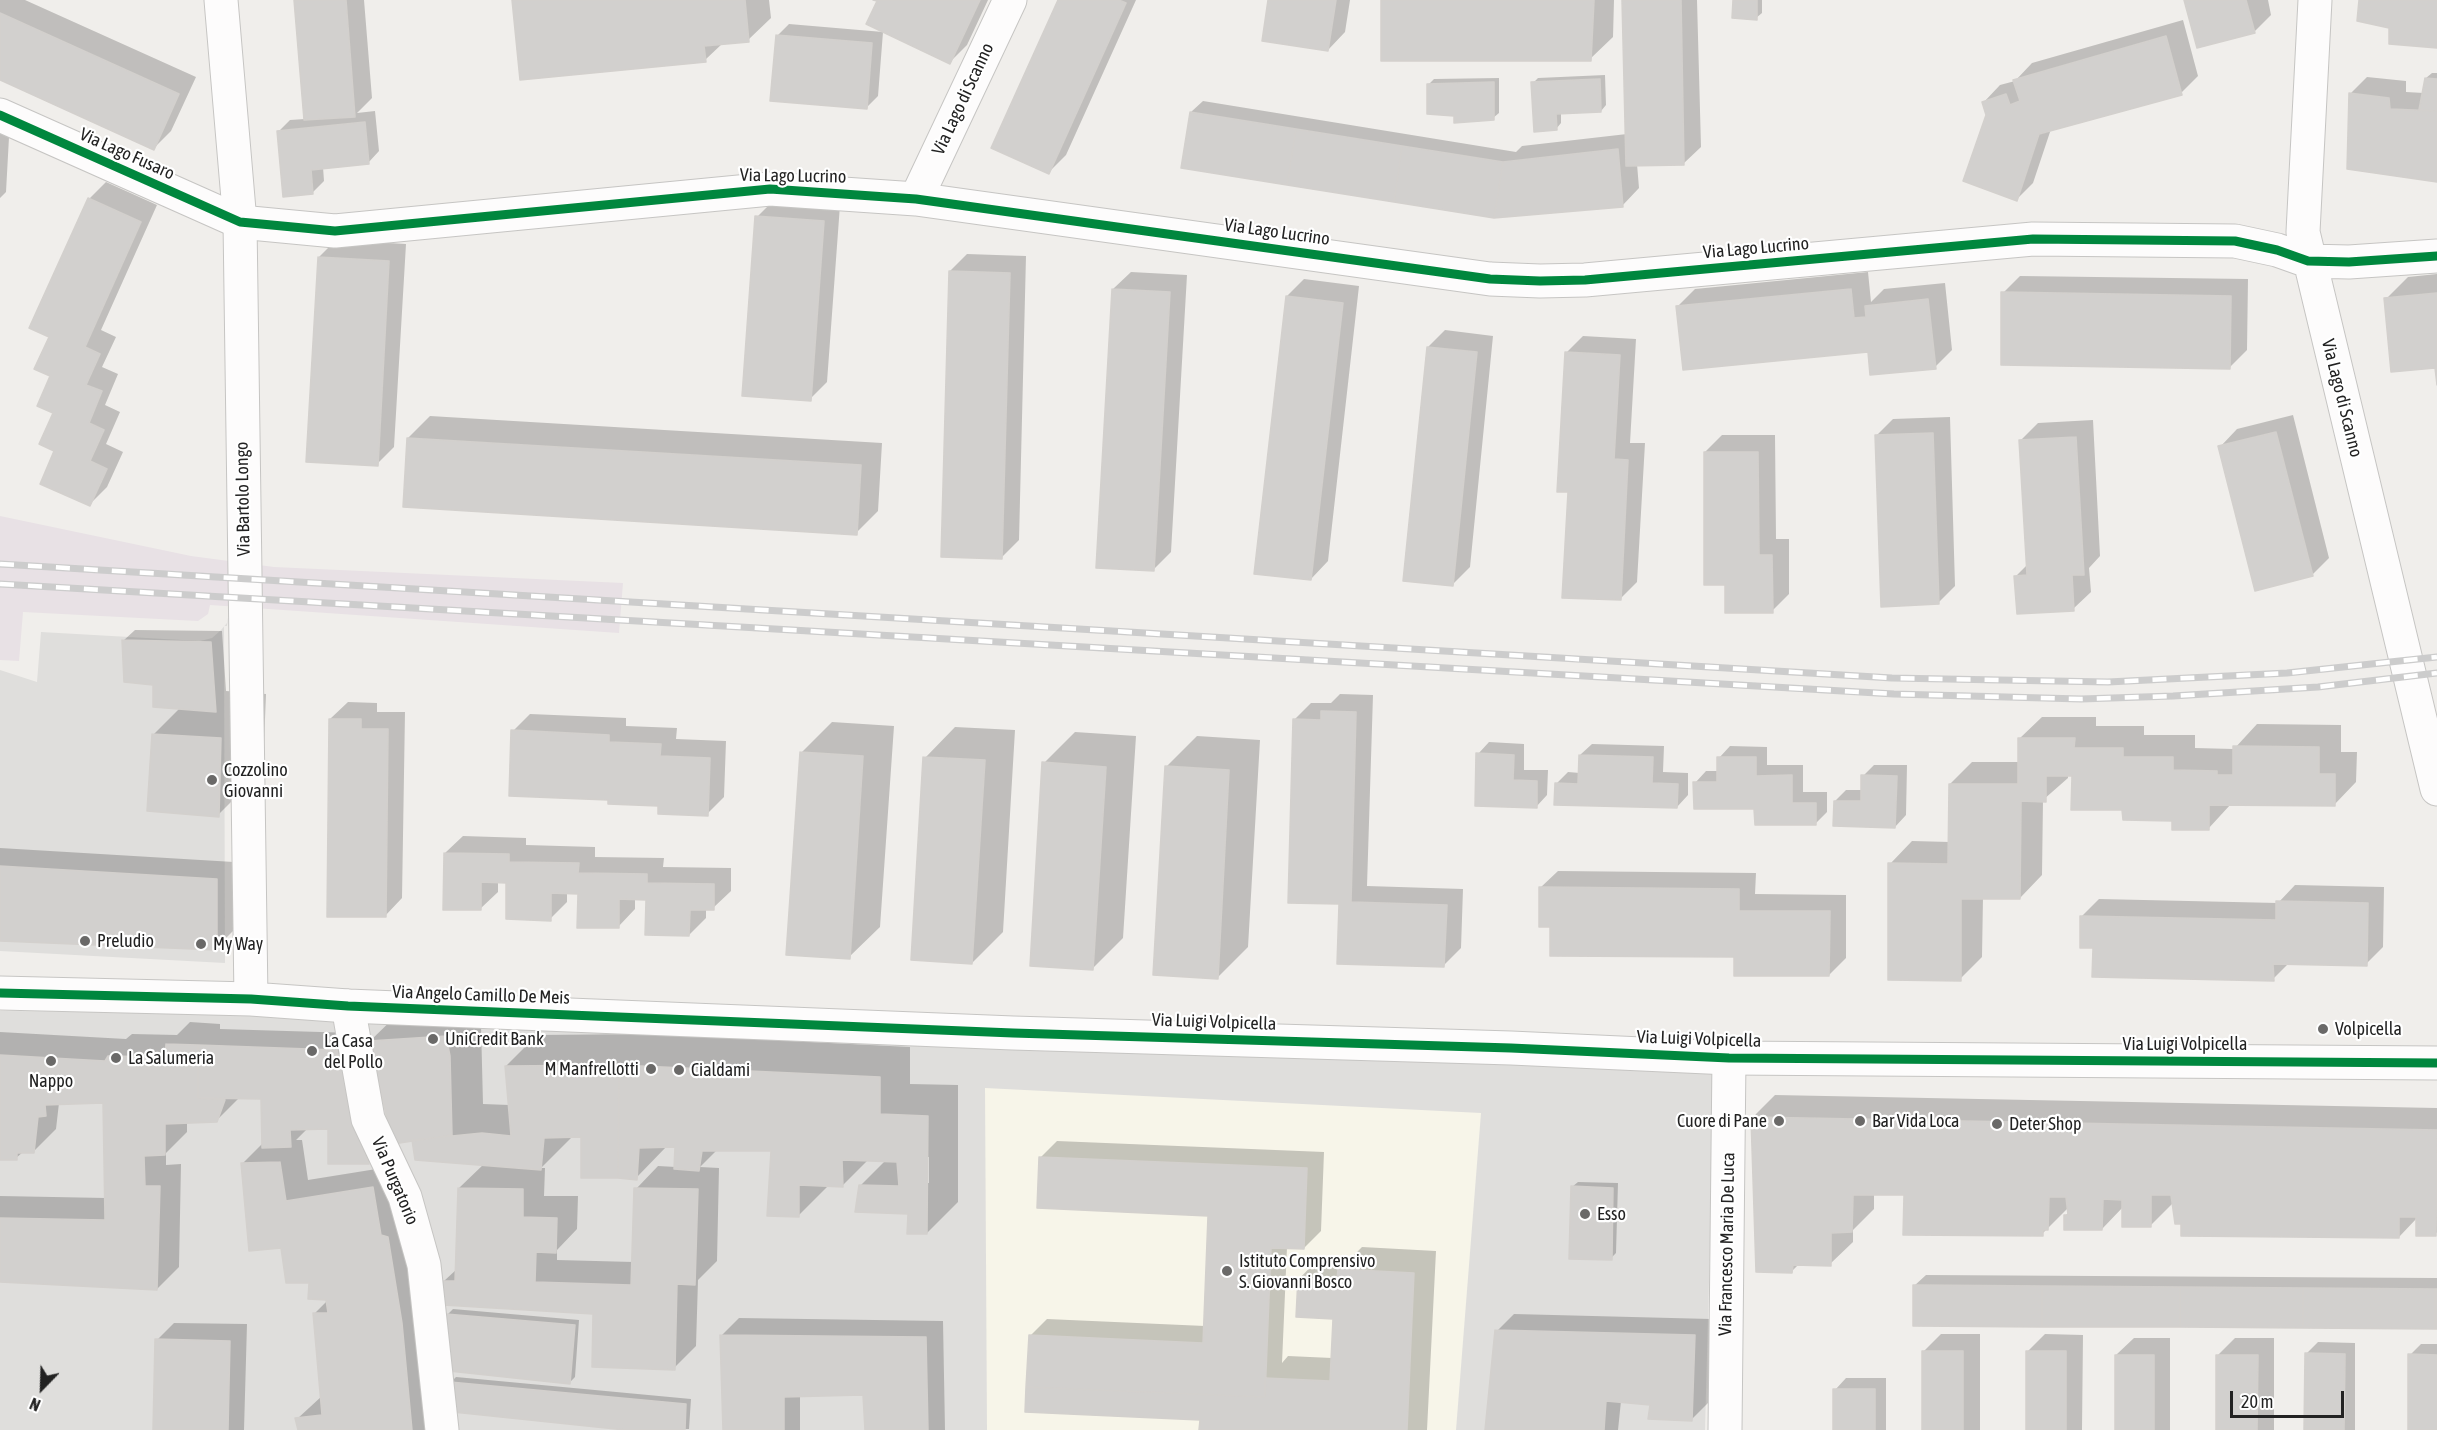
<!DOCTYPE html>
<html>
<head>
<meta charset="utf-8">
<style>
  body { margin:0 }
  #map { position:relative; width:2437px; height:1430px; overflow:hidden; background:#f0eeeb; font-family:"Asap Condensed",sans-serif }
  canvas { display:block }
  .north { position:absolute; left:12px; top:1358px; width:60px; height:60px; -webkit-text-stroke:4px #fff; paint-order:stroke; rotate:203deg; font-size:16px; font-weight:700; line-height:24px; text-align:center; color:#222 }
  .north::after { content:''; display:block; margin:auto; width:21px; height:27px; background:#222; clip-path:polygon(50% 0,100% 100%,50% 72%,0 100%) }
  .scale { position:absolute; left:2230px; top:1391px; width:114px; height:27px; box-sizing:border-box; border:3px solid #222; border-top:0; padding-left:8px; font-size:18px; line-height:21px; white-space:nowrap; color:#222; -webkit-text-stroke:4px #fff; paint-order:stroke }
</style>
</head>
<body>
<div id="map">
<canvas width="2437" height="1430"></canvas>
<div class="north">N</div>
<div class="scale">20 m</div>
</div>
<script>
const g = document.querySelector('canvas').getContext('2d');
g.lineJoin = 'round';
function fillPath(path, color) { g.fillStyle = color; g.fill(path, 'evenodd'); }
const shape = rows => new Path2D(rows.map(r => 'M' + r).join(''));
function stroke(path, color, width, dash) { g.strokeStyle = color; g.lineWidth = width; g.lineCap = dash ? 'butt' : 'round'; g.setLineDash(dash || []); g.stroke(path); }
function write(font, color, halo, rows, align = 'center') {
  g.font = font + ' "Asap Condensed",sans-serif'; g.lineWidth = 4.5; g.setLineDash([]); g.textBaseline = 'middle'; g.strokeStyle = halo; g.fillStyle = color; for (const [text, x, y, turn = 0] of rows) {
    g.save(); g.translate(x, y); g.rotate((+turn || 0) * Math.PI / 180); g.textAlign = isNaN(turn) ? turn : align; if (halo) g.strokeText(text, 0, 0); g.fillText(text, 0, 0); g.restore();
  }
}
fillPath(shape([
  [229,613,227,626,224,626,225,963,0,951,0,670,37,682,41,632,200,641,212,638,221,630,227,623],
  [0,1011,251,1012,1715,1056,1705,1430,0,1430]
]), '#dfdedc');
fillPath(shape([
  [0,516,191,556,274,567,623,583,619,633,210,605,208,614,198,621,23,612,19,661,0,660]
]), '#e8e1e5');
fillPath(shape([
  [985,1088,1481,1113,1456,1430,987,1430]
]), '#f7f5e9');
fillPath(shape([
  [0,0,25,0,196,77,171,131,154,148,0,78],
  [296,0,364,0,372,98,357,113,375,111,379,151,368,163,323,167,324,181,312,193,279,131,290,120,305,119],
  [513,0,769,0,771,18,748,40,723,43,705,60],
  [879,0,988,0,967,45,950,62],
  [1060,0,1136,0,1066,155,1049,172],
  [1270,0,1350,0,1345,32,1328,50],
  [1383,0,1614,0,1613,37,1590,59],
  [1624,0,1697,0,1701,147,1683,164,1637,164,1639,188,1622,206,1191,112,1203,101,1516,152,1522,146,1627,134],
  [1734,0,1762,0,1762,13,1756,18],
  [2186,0,2268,0,2271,15,2254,32],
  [2183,20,2198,76,2181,93,2051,129,2033,183,2016,200,1983,103,2000,85,2015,81,2032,63],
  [789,24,883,32,878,96,866,108,777,36],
  [2432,73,2437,73,2437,180,2350,94,2367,77,2406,81,2406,92,2424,93,2426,78],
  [1605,75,1606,105,1601,111,1561,112,1561,123,1556,129,1533,83,1538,78],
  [1499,78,1499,113,1493,118,1456,115,1429,84,1434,79],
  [0,119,10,119,6,192,0,198],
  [106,182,157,205,101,330,116,337,102,367,118,374,105,405,120,412,106,444,123,452,107,487,90,504,56,450,51,336,89,199],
  [774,200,840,205,827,382,810,399,757,217],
  [336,240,406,244,394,447,377,464,319,257],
  [967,254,1026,256,1019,540,1002,557,950,271],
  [1131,272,1187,275,1171,552,1153,570,1113,289],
  [1868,272,1871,302,1884,289,1945,283,1952,350,1935,367,1678,306,1695,289],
  [2437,274,2437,370,2386,299,2408,277],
  [2020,276,2248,279,2247,350,2230,367,2003,293],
  [1304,279,1359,286,1328,561,1311,579,1287,296],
  [1445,330,1493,336,1470,567,1453,584,1428,347],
  [1583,336,1636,339,1630,443,1645,443,1637,582,1620,599,1569,491,1566,353],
  [2293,415,2329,558,2312,575,2220,447,2237,429],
  [430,416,882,443,878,511,856,533,408,438],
  [1950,417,1955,586,1938,603,1876,436,1893,419],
  [2093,420,2100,556,2089,568,2091,592,2073,609,2016,576,2027,565,2021,440,2038,423],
  [1722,435,1775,435,1776,539,1789,539,1789,594,1772,611,1727,583,1705,452],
  [135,630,222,631,226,691,266,694,263,770,218,815,153,735,180,708,154,683,123,641],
  [1340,694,1373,695,1367,886,1463,889,1461,948,1444,965,1341,903,1294,720,1311,703,1331,703],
  [348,702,377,703,377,712,405,712,402,898,385,916,330,719],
  [530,714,626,718,626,726,677,728,676,739,726,741,724,797,707,814,660,805,513,731],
  [2042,717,2096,717,2096,726,2144,726,2144,735,2195,735,2195,748,2234,749,2257,724,2341,725,2341,752,2357,752,2356,782,2334,805,2231,804,2208,829,2124,808,2073,775,2068,775,2068,778,2043,800,2042,875,2020,898,1983,897,1982,957,1960,979,1890,864,1912,841,1950,842,1950,784,1972,762,2019,762,2019,739],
  [832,722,894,726,880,927,849,957,801,753],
  [955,727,1015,730,1003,932,972,963,925,758],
  [1075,732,1136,736,1123,938,1092,969,1044,763],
  [1197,736,1260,740,1248,947,1217,978,1166,767],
  [1489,742,1524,744,1524,770,1548,770,1547,795,1536,807,1478,754],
  [1592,744,1664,746,1663,772,1688,773,1688,795,1677,807,1556,784,1568,772,1580,773,1580,755],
  [1730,746,1767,747,1767,765,1803,765,1803,792,1827,792,1827,812,1816,823,1695,783,1706,771,1719,771,1719,758],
  [1874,765,1907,765,1906,815,1895,827,1835,801,1846,790,1863,790,1863,776],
  [463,836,526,838,526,845,595,847,595,857,664,858,663,867,731,868,731,891,713,908,706,908,706,918,689,935,647,898,635,898,635,909,618,927,579,892,567,892,567,902,550,919,508,881,498,881,498,892,480,909,445,853],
  [0,848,234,862,233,931,216,948,0,939],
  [1558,871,1756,873,1755,894,1846,895,1846,958,1829,975,1736,956,1551,925,1540,888],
  [2295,885,2384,887,2383,947,2366,964,2289,963,2273,979,2094,946,2082,916,2099,899,2278,903],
  [401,1011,481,1025,483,1104,509,1105,506,1066,537,1035,651,1034,910,1047,910,1084,958,1085,958,1202,927,1233,909,1213,860,1186,886,1160,868,1160,843,1185,829,1185,799,1215,773,1149,718,1149,700,1167,719,1168,717,1261,698,1280,696,1346,674,1368,595,1313,444,1281,457,1269,459,1188,484,1164,414,1138,370,1041],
  [583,1136,636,1178,667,1146,676,1146,676,1167,658,1166,636,1189,634,1262,557,1260,557,1250,577,1229,578,1196,544,1196,545,1168,541,1168,572,1137],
  [926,1157,929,1157,929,1183,926,1183],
  [190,1022,220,1024,220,1029,354,1033,386,1145,369,1162,330,1163,329,1127,308,1128,296,1140,302,1140,308,1180,395,1166,436,1430,300,1430,297,1419,322,1396,315,1313,328,1300,282,1247,242,1164,263,1143,262,1098,239,1098,216,1121,187,1122,187,1132,166,1153,166,1165,181,1164,179,1267,157,1289,0,1281,0,1196,106,1198,105,1102,59,1103,56,1129,34,1151,23,1152,16,1158,0,1158,0,1032,126,1039,132,1034,177,1035],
  [1775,1095,2437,1108,2437,1233,2417,1218,2399,1237,2183,1222,2173,1203,2150,1226,2124,1206,2102,1229,2065,1216,2069,1212,2069,1207,2042,1234,1905,1194,1874,1193,1874,1209,1853,1230,1853,1242,1830,1264,1799,1264,1792,1271,1753,1117],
  [1057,1141,1324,1152,1321,1231,1304,1248,1287,1247,1282,1363,1288,1356,1332,1358,1334,1318,1299,1279,1321,1256,1351,1258,1362,1247,1436,1251,1427,1430,1201,1430,1201,1419,1030,1336,1047,1319,1205,1326,1209,1215,1040,1158],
  [1578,1182,1618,1183,1616,1253,1611,1258,1572,1187],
  [1926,1275,2437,1278,2437,1327,1914,1286],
  [453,1309,579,1320,575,1377,570,1382,448,1314],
  [1514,1314,1711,1319,1708,1403,1691,1420,1652,1404,1621,1401,1618,1430,1486,1430,1497,1331],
  [739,1318,943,1321,945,1430,866,1430,864,1393,800,1395,800,1430,724,1430,722,1335],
  [174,1323,247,1324,244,1430,155,1430,157,1340],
  [1941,1334,1980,1334,1980,1430,1924,1430,1924,1351],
  [2045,1334,2083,1335,2082,1430,2028,1430,2028,1351],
  [2134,1338,2170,1338,2170,1430,2116,1430,2116,1355],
  [2235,1338,2274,1338,2274,1430,2218,1430,2218,1355],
  [2318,1342,2355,1343,2355,1430,2306,1430,2306,1354],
  [2421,1344,2437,1344,2437,1430,2409,1430,2410,1355],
  [456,1377,691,1399,689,1429,639,1430,451,1382],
  [1846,1378,1886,1378,1886,1430,1835,1430,1835,1390]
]), '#0003');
const building = shape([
  [294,0,346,0,355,117,304,120,294,0],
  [512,0,745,0,749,42,704,46,706,62,520,80,512,0],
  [873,0,980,0,950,64,866,24,877,1,873,0],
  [1058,0,1119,0,1126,3,1049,174,991,148,1058,0],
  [1268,0,1336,0,1328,51,1262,41,1268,0],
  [1381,0,1594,0,1591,61,1381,61,1381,0],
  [1622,0,1681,0,1684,165,1626,166,1622,0],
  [1733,0,1757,0,1757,20,1732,18,1733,0],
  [2184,0,2246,0,2255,33,2197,48,2184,0],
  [2359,0,2437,0,2437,48,2389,44,2389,28,2357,21,2359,0],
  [0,13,179,94,154,150,0,80,0,13],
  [776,35,872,43,867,109,770,101,776,35],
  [2166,36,2182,95,2039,134,2017,201,1963,181,1986,115,1982,102,2006,94,2010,105,2020,101,2013,80,2166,36],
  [2425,78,2437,79,2437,111,2419,110,2425,78],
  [1600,79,1601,112,1556,114,1557,130,1534,132,1531,82,1600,79],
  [1494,82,1494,120,1454,123,1454,116,1427,114,1427,84,1494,82],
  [2349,93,2389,98,2390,109,2437,111,2437,182,2347,169,2349,93],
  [1190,112,1296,129,1287,185,1181,168,1190,112],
  [365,122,369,164,311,170,313,194,283,197,277,131,365,122],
  [1296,129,1402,146,1394,202,1287,185,1296,129],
  [1402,146,1503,162,1494,218,1394,202,1402,146],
  [1618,149,1623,207,1494,218,1503,162,1618,149],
  [88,198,141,222,85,347,100,354,86,385,102,391,89,423,104,430,90,461,107,469,90,506,40,484,54,451,39,444,53,413,37,406,50,376,34,369,49,337,29,328,88,198],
  [755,216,824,221,811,401,742,396,755,216],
  [318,257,389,261,378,466,306,462,318,257],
  [949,271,1010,273,1002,559,941,557,949,271],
  [1112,289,1170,292,1154,571,1096,568,1112,289],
  [1851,289,1854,318,1866,317,1865,306,1928,299,1936,369,1870,375,1868,352,1683,370,1676,306,1851,289],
  [2001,292,2231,296,2230,369,2001,365,2001,292],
  [2437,293,2437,385,2435,368,2391,372,2384,298,2437,293],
  [1286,296,1343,303,1311,580,1254,574,1286,296],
  [1427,347,1477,352,1453,586,1403,581,1427,347],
  [1565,352,1620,355,1614,459,1628,460,1621,600,1562,598,1568,492,1557,492,1565,352],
  [2276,432,2313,576,2255,591,2218,446,2276,432],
  [1933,433,1939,604,1881,607,1875,435,1933,433],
  [2076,437,2084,575,2072,575,2074,611,2017,614,2014,576,2027,575,2019,440,2076,437],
  [407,438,861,465,857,535,403,507,407,438],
  [1704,452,1758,452,1759,555,1772,555,1773,613,1725,613,1725,585,1704,585,1704,452],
  [122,640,211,642,216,712,153,707,153,685,124,682,122,640],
  [1321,711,1356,712,1351,902,1447,905,1444,967,1337,964,1339,904,1288,903,1293,719,1321,720,1321,711],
  [329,719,361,719,361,729,388,729,386,917,327,917,329,719],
  [511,730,609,735,609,742,661,744,660,756,710,758,708,816,658,814,658,806,608,804,608,800,509,796,511,730],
  [152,734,221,738,219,817,147,811,152,734],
  [2018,738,2075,738,2074,748,2123,748,2123,757,2173,757,2173,770,2217,771,2217,775,2233,775,2233,746,2319,747,2319,774,2335,774,2335,806,2209,805,2209,830,2172,830,2172,821,2123,820,2122,810,2071,810,2072,776,2046,776,2046,802,2021,801,2020,899,1961,899,1961,981,1888,980,1888,863,1948,864,1949,784,2018,784,2018,738],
  [800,752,863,756,850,959,786,955,800,752],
  [1476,753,1514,755,1513,780,1537,781,1537,808,1475,806,1476,753],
  [1579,755,1653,757,1652,783,1678,784,1677,808,1554,805,1555,783,1578,784,1579,755],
  [923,757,985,760,972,964,911,960,923,757],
  [1717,757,1756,757,1756,776,1792,775,1792,803,1816,803,1816,825,1755,825,1754,809,1694,809,1693,782,1717,782,1717,757],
  [1042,762,1106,767,1093,970,1030,966,1042,762],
  [1165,766,1229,770,1218,979,1153,975,1165,766],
  [1861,775,1897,776,1895,828,1833,826,1834,801,1861,801,1861,775],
  [444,853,509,854,509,862,579,863,578,873,647,874,647,883,714,884,714,910,690,910,689,936,645,935,646,900,619,899,619,928,577,928,578,894,551,893,551,921,506,919,506,883,481,882,481,910,443,910,444,853],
  [0,866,217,879,217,950,0,941,0,866],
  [1539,887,1739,889,1739,911,1830,911,1829,976,1734,976,1734,957,1550,956,1550,927,1539,927,1539,887],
  [2276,901,2368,903,2367,966,2273,964,2274,981,2092,977,2093,948,2080,948,2080,916,2276,920,2276,901],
  [446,1036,450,1056,452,1135,393,1144,369,1041,446,1036],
  [166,1044,198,1045,198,1098,225,1100,217,1122,165,1124,165,1155,144,1156,145,1186,160,1186,157,1290,0,1282,0,1218,105,1220,103,1103,45,1105,46,1116,38,1117,34,1153,17,1153,17,1160,0,1160,0,1055,105,1061,108,1056,165,1057,166,1044],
  [198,1045,337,1050,369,1164,328,1164,328,1129,290,1130,291,1147,262,1148,261,1099,198,1098,198,1045],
  [619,1065,618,1178,581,1178,581,1137,544,1138,541,1170,415,1160,412,1140,482,1133,511,1136,505,1066,619,1065],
  [619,1065,880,1077,880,1114,928,1116,927,1234,907,1234,908,1214,855,1212,859,1185,899,1186,897,1162,842,1160,843,1187,799,1185,799,1217,767,1216,771,1151,702,1151,699,1171,674,1169,675,1147,639,1148,637,1180,618,1178,619,1065],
  [1751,1117,2437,1130,2436,1236,2416,1236,2416,1217,2399,1217,2399,1238,2181,1236,2181,1224,2175,1224,2171,1195,2151,1195,2151,1227,2122,1227,2122,1200,2103,1199,2102,1230,2064,1230,2064,1215,2068,1215,2066,1197,2049,1197,2048,1230,2043,1230,2043,1236,1903,1235,1904,1195,1853,1195,1852,1232,1831,1233,1831,1266,1793,1265,1792,1273,1756,1272,1751,1117],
  [1039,1157,1307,1168,1304,1249,1271,1248,1265,1397,1026,1387,1029,1335,1203,1343,1208,1216,1037,1208,1039,1157],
  [280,1162,286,1201,373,1187,381,1235,388,1237,402,1323,412,1430,298,1430,295,1418,322,1415,313,1313,328,1313,326,1300,308,1299,309,1283,286,1283,281,1248,249,1251,241,1163,280,1162],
  [1571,1186,1613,1188,1612,1260,1569,1259,1571,1186],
  [458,1188,523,1189,523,1217,557,1218,556,1253,536,1252,535,1282,631,1285,634,1188,698,1189,695,1285,677,1284,675,1370,592,1367,593,1314,443,1305,442,1281,455,1281,458,1188],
  [1338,1269,1414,1273,1407,1430,1199,1430,1200,1420,1025,1412,1026,1387,1265,1397,1265,1378,1330,1381,1333,1319,1296,1317,1298,1278,1337,1280,1338,1269],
  [1913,1285,2042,1286,2042,1327,1913,1326,1913,1285],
  [2042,1286,2180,1287,2180,1327,2042,1327,2042,1286],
  [2180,1287,2303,1288,2303,1328,2180,1327,2180,1287],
  [2303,1288,2435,1289,2435,1329,2303,1328,2303,1288],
  [2435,1289,2437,1289,2437,1329,2435,1329,2435,1289],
  [446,1314,575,1325,570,1384,449,1371,446,1314],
  [1495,1330,1695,1335,1692,1421,1648,1419,1650,1405,1606,1401,1604,1430,1485,1430,1495,1330],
  [720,1335,926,1337,928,1430,865,1430,863,1395,784,1397,784,1430,723,1430,720,1335],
  [155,1339,230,1341,228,1430,153,1430,155,1339],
  [1922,1351,1963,1351,1963,1430,1922,1430,1922,1351],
  [2026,1351,2066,1351,2066,1430,2026,1430,2026,1351],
  [2305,1353,2345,1354,2344,1430,2304,1430,2305,1353],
  [2408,1354,2437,1355,2437,1430,2408,1430,2408,1354],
  [2115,1355,2154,1355,2154,1430,2115,1430,2115,1355],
  [2216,1355,2258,1355,2257,1430,2216,1430,2216,1355],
  [450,1382,686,1404,685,1430,625,1430,453,1412,450,1382],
  [1833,1389,1875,1389,1875,1430,1833,1430,1833,1389]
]);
fillPath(building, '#d2d0ce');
stroke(building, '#d3d0cd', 1.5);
const minor = shape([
  [2315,0,2303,232,2437,789],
  [0,115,240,222,335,231,770,189,916,199,1490,279,1540,281,1585,280,2033,239,2235,241,2277,250,2308,261,2349,262,2437,256],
  [916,199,1010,0],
  [348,1006,368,1119,405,1197,424,1265,442,1430],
  [1725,1430,1729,1058]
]);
const tertiary = shape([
  [221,0,240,222,251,999],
  [0,993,251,999,348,1006,1013,1033,1511,1048,1729,1058,2437,1063]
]);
stroke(minor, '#c6c5c3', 35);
stroke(tertiary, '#c6c5c3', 35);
stroke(minor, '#fdfcfc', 33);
stroke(tertiary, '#fdfcfc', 33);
const rail = shape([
  [0,564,1892,678,2108,682,2287,673,2437,657],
  [0,584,1894,694,2081,699,2173,696,2318,687,2437,673]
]);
stroke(rail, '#ccc', 7);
stroke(rail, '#fff', 4.5, [14]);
stroke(shape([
  [0,115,240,222,335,231,770,189,916,199,1490,279,1540,281,1585,280,2033,239,2235,241,2277,250,2308,261,2349,262,2437,256],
  [0,993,251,999,348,1006,1013,1033,1511,1048,1729,1058,2437,1063]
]), '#00873e', 9);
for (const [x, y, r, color] of [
  [212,780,6,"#6a6968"],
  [85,941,6,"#6a6968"],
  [201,944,6,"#6a6968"],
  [2323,1029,6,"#6a6968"],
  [433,1039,6,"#6a6968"],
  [312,1051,6,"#6a6968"],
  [116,1058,6,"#6a6968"],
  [51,1061,6,"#6a6968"],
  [651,1069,6,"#6a6968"],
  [679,1070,6,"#6a6968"],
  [1779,1121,6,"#6a6968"],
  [1860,1121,6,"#6a6968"],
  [1997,1124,6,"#6a6968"],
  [1585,1214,6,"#6a6968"],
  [1227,1271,6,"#6a6968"]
]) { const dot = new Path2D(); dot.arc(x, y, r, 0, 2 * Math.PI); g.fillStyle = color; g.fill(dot); stroke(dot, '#fff', 2); }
write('18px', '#222', '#fff', [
  ["Via Lago di Scanno",963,99,-65],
  ["Via Lago Fusaro",127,154,24],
  ["Via Lago Lucrino",793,176,1],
  ["Via Lago Lucrino",1277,232,8],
  ["Via Lago Lucrino",1756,248,-5],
  ["Via Lago di Scanno",2342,398,76],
  ["Via Bartolo Longo",243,499,-91],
  ["Via Angelo Camillo De Meis",481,995,2],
  ["Via Luigi Volpicella",1214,1022,2],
  ["Via Luigi Volpicella",1699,1039,2],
  ["Via Luigi Volpicella",2185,1044],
  ["Via Purgatorio",395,1181,67],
  ["Via Francesco Maria De Luca",1727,1244,-89]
]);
write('18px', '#222', '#fff', [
  ["Cozzolino",224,770],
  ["Giovanni",224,791],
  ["Preludio",97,941],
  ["My Way",213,944],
  ["Volpicella",2335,1029],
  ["UniCredit Bank",445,1039],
  ["La Casa",324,1041],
  ["del Pollo",324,1062],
  ["La Salumeria",128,1058],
  ["M Manfrellotti",639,1069,"right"],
  ["Cialdami",691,1070],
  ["Nappo",51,1081,"center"],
  ["Cuore di Pane",1767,1121,"right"],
  ["Bar Vida Loca",1872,1121],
  ["Deter Shop",2009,1124],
  ["Esso",1597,1214],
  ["Istituto Comprensivo",1239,1261],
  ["S. Giovanni Bosco",1239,1282]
], 'left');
</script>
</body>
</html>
